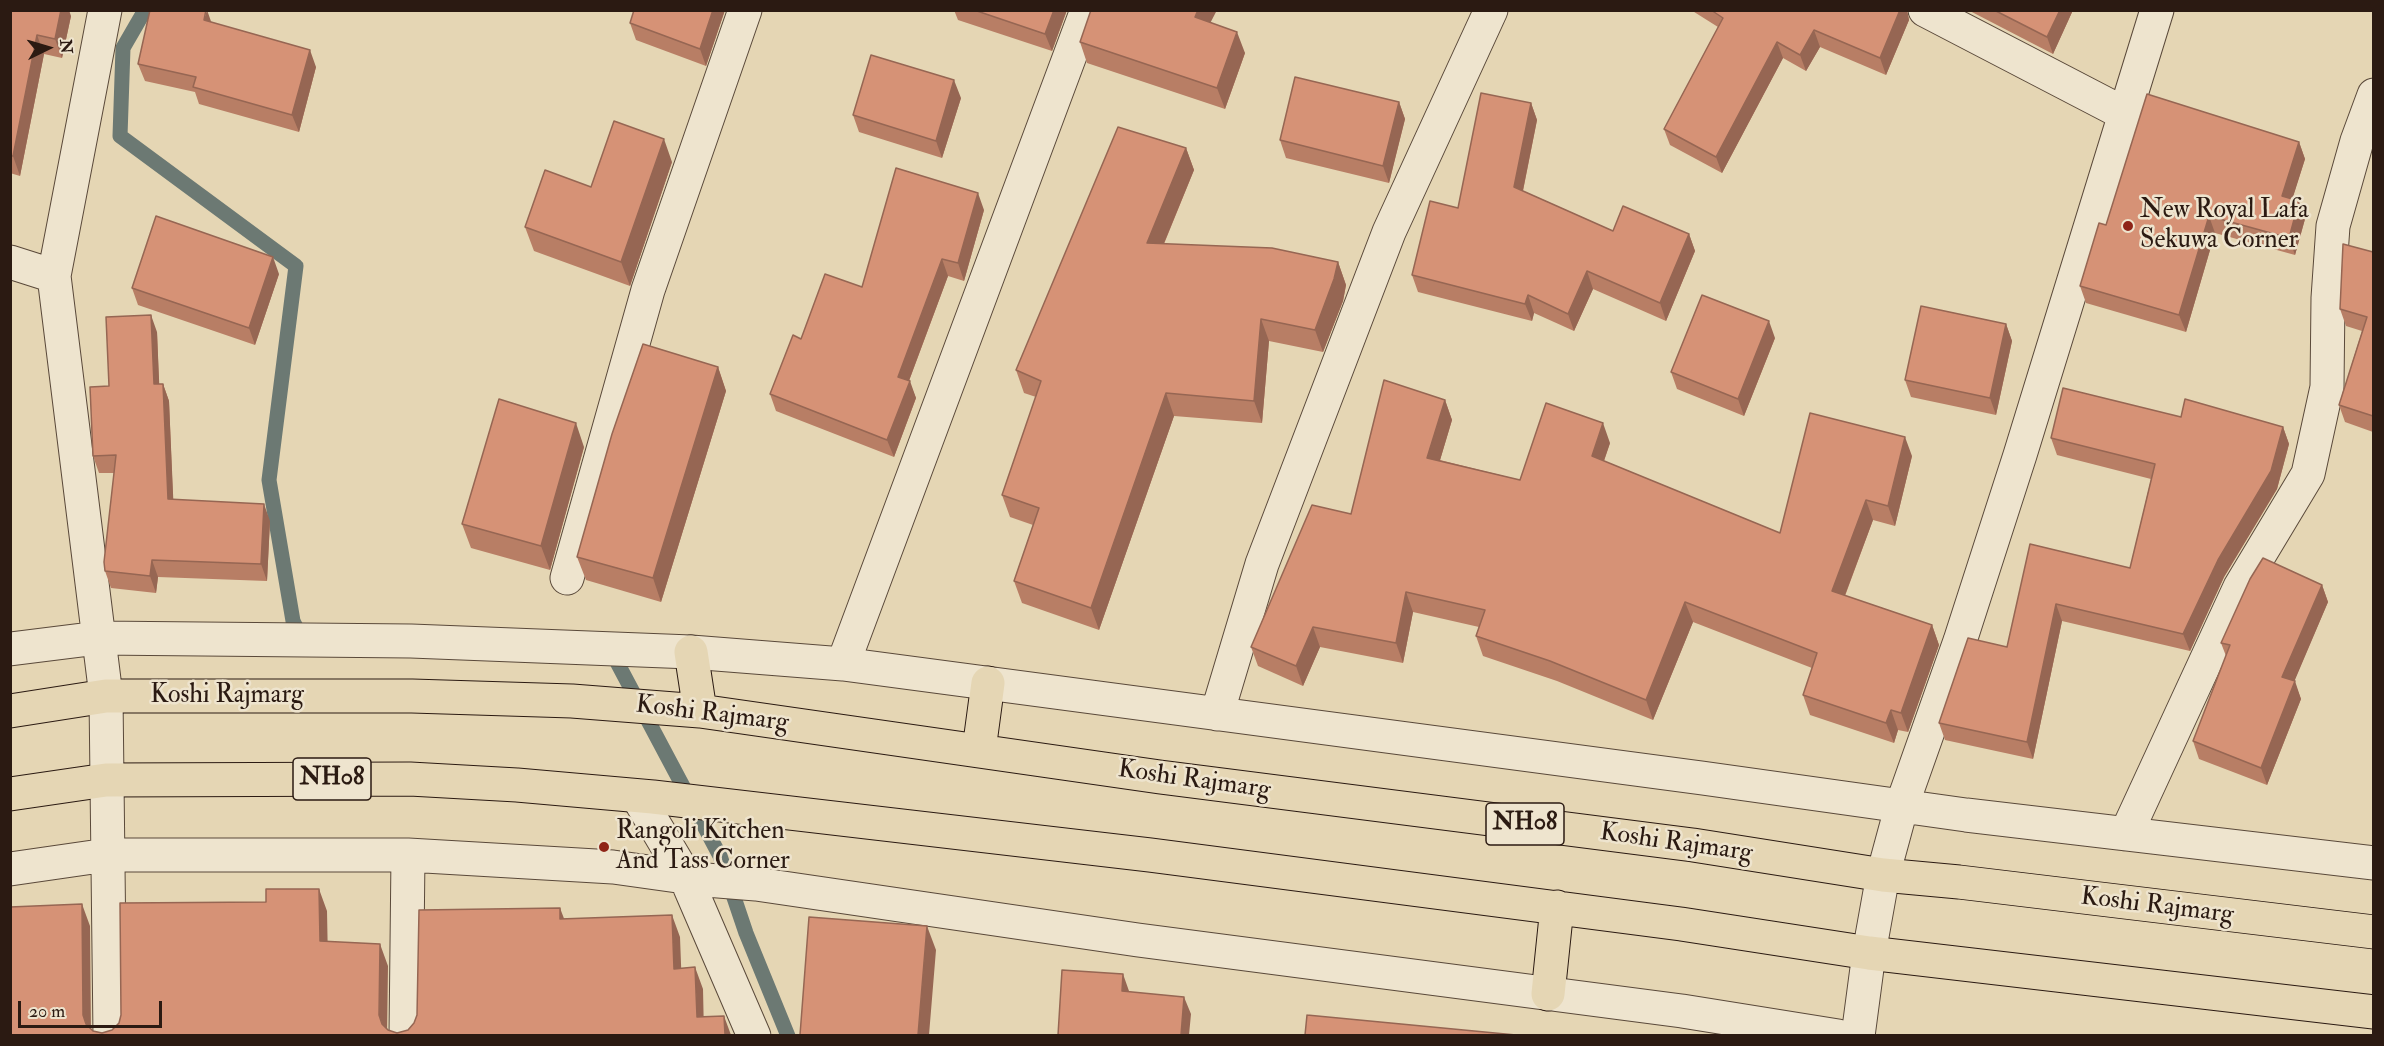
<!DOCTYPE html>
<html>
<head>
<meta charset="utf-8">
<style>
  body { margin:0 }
  #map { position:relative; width:2384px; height:1046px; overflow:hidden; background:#e5d6b4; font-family:"IM FELL Double Pica",serif }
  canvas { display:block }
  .frame { position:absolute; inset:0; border:12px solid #2b1a12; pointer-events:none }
  .north { position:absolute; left:18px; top:18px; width:60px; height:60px; -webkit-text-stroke:4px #eee4ce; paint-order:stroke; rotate:85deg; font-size:16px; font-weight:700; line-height:24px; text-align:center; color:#2b1a12 }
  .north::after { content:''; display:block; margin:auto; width:21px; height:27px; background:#2b1a12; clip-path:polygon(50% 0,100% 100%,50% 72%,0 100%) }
  .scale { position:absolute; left:18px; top:1001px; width:144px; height:27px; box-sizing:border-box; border:3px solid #2b1a12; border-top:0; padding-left:8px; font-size:18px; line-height:21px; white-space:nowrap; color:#2b1a12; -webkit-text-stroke:4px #eee4ce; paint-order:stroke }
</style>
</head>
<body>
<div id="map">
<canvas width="2384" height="1046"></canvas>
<div class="frame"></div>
<div class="north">N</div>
<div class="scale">20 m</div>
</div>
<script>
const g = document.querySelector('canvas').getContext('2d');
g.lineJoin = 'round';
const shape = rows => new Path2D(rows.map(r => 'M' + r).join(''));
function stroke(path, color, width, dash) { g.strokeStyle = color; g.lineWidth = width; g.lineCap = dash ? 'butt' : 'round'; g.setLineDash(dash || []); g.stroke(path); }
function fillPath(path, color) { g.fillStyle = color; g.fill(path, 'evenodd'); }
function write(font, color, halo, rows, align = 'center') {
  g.font = font + ' "IM FELL Double Pica",serif'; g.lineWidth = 5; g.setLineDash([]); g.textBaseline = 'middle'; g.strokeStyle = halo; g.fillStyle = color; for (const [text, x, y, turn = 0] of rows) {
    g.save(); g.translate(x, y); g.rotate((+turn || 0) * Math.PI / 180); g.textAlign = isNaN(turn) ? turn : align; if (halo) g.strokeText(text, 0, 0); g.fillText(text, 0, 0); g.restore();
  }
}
stroke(shape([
  [145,10,123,48,120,136,296,266,269,480,293,621,300,635,308,635],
  [610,649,720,856,746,933,788,1036]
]), '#6c7973', 15);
const minor = shape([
  [105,10,54,276,106,696,110,1036],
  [1925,10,2125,114],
  [10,262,54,276],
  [567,578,648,290,745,10],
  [10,649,98,638,411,641,691,652,843,664,1702,778,1966,815,2374,863],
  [843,664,1087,10],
  [1217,714,1262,564,1389,232,1491,10],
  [638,797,685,876,754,1036],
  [2126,834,2240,587,2308,474,2327,387,2328,298,2333,226,2357,141,2374,95],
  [10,869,107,855,408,855,613,867,706,880,756,884,1138,940,1682,1011,1838,1036],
  [406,1036,408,855],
  [1858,1036,1869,953,1883,875,1902,805,1960,641,2020,455,2157,10]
]);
const major = shape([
  [691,652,700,711],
  [10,711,106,696,412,696,572,701,700,711,1160,777,1693,845,1883,875,1959,882,2374,932],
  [979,750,988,683],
  [10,794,106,780,410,779,517,785,653,797,1150,855,1681,924,1869,953,2374,1012],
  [1548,994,1557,907]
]);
stroke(minor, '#5a493a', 35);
stroke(major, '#2b1a12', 35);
stroke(minor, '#eee4ce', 33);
stroke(major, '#e5d6b4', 33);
fillPath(shape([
  [10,10,71,16,62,58,44,54,20,176,10,173],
  [725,10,706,66,636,40,630,23],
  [954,10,1067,10,1052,51,958,20],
  [1691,10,1907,10,1909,20,1886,75,1820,47,1806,71,1783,58,1722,173,1670,145,1664,129,1718,27],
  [1968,10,2073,10,2053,54],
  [211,22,316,67,299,132,199,104,195,92,145,81,138,64],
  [1211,22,1245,53,1225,109,1087,63,1080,42],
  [961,98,942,158,859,132,853,115],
  [1399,102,1405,119,1389,183,1286,158,1280,140],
  [1531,103,1537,120,1523,191,1613,231,1689,234,1695,251,1666,321,1593,289,1574,331,1534,313,1532,321,1418,292,1412,275],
  [2299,142,2305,159,2292,199,2305,219,2295,255,2215,233,2186,332,2086,303,2080,286,2106,225],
  [1186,148,1194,170,1164,244,1338,262,1346,285,1343,301,1323,352,1269,341,1262,423,1174,416,1099,630,1022,603,1014,581,1033,525,1010,517,1002,495,1036,397,1024,393,1016,370],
  [672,162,630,286,534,251,525,227,591,187],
  [984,210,964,281,948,276,909,381,916,398,894,457,776,411,770,394,801,339,862,287],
  [2373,252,2373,432,2345,422,2339,405,2362,331,2346,326,2340,309],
  [279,274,255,345,138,305,132,288],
  [2006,324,2012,341,1996,415,1911,397,1905,380],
  [157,332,159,384,163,384,169,401,173,499,270,521,267,581,158,577,156,593,111,588,105,571,114,473,99,473,93,456,109,386],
  [1775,338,1744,416,1677,389,1671,372],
  [718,367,726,391,661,602,586,580,577,557],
  [1445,400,1452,420,1440,460,1520,480,1610,443,1604,461,1780,533,1912,456,1895,526,1873,520,1845,596,1932,625,1939,645,1908,732,1898,730,1894,743,1810,715,1803,695,1812,668,1693,622,1653,720,1557,681,1483,656,1476,636,1479,627,1413,612,1403,663,1320,647,1303,686,1258,666,1251,647,1351,514],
  [2181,417,2283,427,2289,444,2277,489,2224,577,2190,651,2062,621,2033,759,1945,740,1939,723,2007,647,2030,544,2130,568,2151,479,2057,455,2051,438],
  [584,447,550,570,471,548,462,524],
  [2322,585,2328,602,2294,681,2301,699,2267,785,2199,759,2193,741,2226,656,2221,643]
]), '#b87e65');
fillPath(shape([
  [61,10,69,10,71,16,62,58,55,39],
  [207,10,213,27,204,20],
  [713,10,725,10,706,66,700,49],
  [1054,10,1067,10,1052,51,1045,34],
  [1198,10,1217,10,1203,37,1195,17],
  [1900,10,1907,10,1909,20,1886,75,1880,58],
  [2060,10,2073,10,2053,54,2047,37],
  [1814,30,1820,47,1806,71,1800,55],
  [1237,32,1245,53,1225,109,1217,88],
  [37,35,44,54,20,176,13,156],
  [1777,42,1783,58,1722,173,1716,157],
  [310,50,316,67,299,132,292,115],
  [954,80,961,98,942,158,936,141],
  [1399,102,1405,119,1389,183,1383,166],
  [1531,103,1537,120,1520,205,1514,187],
  [664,139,672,162,630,286,621,262],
  [2299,142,2305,159,2288,213,2282,196],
  [1186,148,1194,170,1155,265,1147,243],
  [978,193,984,210,964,281,958,263],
  [2299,201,2305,219,2295,255,2289,238],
  [2209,216,2215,233,2186,332,2179,315],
  [1689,234,1695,251,1666,321,1660,303],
  [273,257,279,274,255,345,249,328],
  [942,259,948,276,904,394,898,377],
  [1338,262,1346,285,1343,301,1323,352,1315,330],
  [1587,271,1593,289,1574,331,1568,314],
  [1528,295,1534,313,1532,321,1525,304],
  [151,315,157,332,160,402,154,384],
  [1261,319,1269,341,1262,423,1254,401],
  [1769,321,1775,338,1744,416,1738,399],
  [2006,324,2012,341,1996,415,1990,398],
  [718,367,726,391,661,602,653,578],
  [910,381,916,398,894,457,887,440],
  [163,384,169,401,174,516,168,499],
  [1166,393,1174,416,1099,630,1091,608],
  [1445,400,1452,420,1435,477,1427,458],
  [576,423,584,447,550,570,541,546],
  [1603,423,1610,443,1599,475,1592,456],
  [2283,427,2289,444,2277,489,2224,577,2190,651,2183,634,2218,560],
  [1905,437,1912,456,1895,526,1888,506],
  [1866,500,1873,520,1839,611,1832,591],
  [264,504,270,521,267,581,261,564],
  [152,560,158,577,156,593,150,576],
  [2322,585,2328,602,2289,694,2282,677],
  [1406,592,1413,612,1403,663,1396,643],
  [1685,602,1693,622,1653,720,1646,700],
  [2056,604,2062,621,2033,759,2027,742],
  [1932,625,1939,645,1908,732,1901,713],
  [1313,627,1320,647,1303,686,1296,666],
  [2295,681,2301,699,2267,785,2261,768],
  [1891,710,1898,730,1894,743,1886,723],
  [319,889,327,911,328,963,320,941],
  [82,904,90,926,91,1035,90,1035,83,1015],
  [560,908,568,929,560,919],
  [672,915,680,937,682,990,674,969],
  [927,926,936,950,929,1035,918,1035],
  [380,944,388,966,387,1035,386,1035,379,1015],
  [695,967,703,989,704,1035,697,1017],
  [1123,974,1129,991,1128,1009,1122,991],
  [1184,997,1191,1014,1189,1035,1181,1035],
  [724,1016,731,1035,725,1035]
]), '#966653');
const building = shape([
  [10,10,61,10,55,39,37,35,13,156,10,156,10,10],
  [150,10,206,10,204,20,310,50,292,115,193,87,196,77,138,64,150,10],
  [634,10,713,10,700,49,630,23,634,10],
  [974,10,1054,10,1045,34,974,10],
  [1091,10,1198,10,1195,17,1237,32,1217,88,1080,42,1091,10],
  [1711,10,1900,10,1880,58,1814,30,1800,55,1777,42,1716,157,1664,129,1723,18,1711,10],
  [1994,10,2060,10,2047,37,1994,10],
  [871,55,954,80,936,141,853,115,871,55],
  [1295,77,1399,102,1383,166,1280,140,1295,77],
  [1481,93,1531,103,1514,187,1613,231,1623,206,1689,234,1660,303,1587,271,1568,314,1528,295,1525,304,1412,275,1430,201,1458,208,1481,93],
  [2147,94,2299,142,2282,196,2299,201,2289,238,2209,216,2179,315,2080,286,2099,223,2106,225,2147,94],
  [614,121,664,139,621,262,525,227,545,170,591,187,614,121],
  [1118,127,1186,148,1147,243,1272,248,1338,262,1334,279,1315,330,1261,319,1254,401,1166,393,1091,608,1014,581,1039,508,1002,495,1041,381,1016,370,1118,127],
  [896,168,978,193,958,263,942,259,898,377,910,381,887,440,770,394,793,335,801,339,825,274,862,287,896,168],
  [156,216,273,257,249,328,132,288,156,216],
  [2343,244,2373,252,2373,416,2339,405,2367,317,2340,309,2343,244],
  [1702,295,1769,321,1738,399,1671,372,1702,295],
  [1921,306,2006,324,1990,398,1905,380,1921,306],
  [151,315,154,384,163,384,168,499,264,504,261,564,152,560,150,576,105,571,104,562,116,455,93,456,90,387,109,386,106,317,151,315],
  [643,344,718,367,653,578,577,557,612,434,643,344],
  [1384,380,1445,400,1427,458,1520,480,1546,403,1603,423,1592,456,1780,533,1810,413,1905,437,1888,506,1866,500,1832,591,1932,625,1901,713,1891,710,1886,723,1803,695,1817,653,1685,602,1646,700,1550,661,1476,636,1485,610,1406,592,1396,643,1313,627,1296,666,1251,647,1312,505,1351,514,1384,380],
  [2063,388,2181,417,2185,399,2283,427,2271,471,2218,560,2183,634,2056,604,2027,742,1939,723,1968,638,2007,647,2030,544,2130,568,2155,464,2051,438,2063,388],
  [499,399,576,423,541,546,462,524,499,399],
  [2263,558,2322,585,2282,677,2295,681,2261,768,2193,741,2230,645,2221,643,2250,579,2263,558],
  [266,889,319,889,320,941,380,944,379,1015,382,1024,388,1030,397,1033,408,1030,414,1023,417,1015,419,910,560,908,560,919,672,915,674,969,695,967,697,1017,724,1016,725,1035,10,1035,10,907,82,904,83,1015,86,1024,93,1031,102,1033,112,1030,119,1023,121,1015,120,903,266,902,266,889],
  [809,917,927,926,918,1035,800,1035,809,917],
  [1062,970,1123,974,1122,991,1184,997,1181,1035,1058,1035,1062,970],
  [1307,1015,1516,1035,1305,1035,1307,1015]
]);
fillPath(building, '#d69276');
stroke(building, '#966653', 1.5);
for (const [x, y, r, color] of [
  [2128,226,6,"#8f2418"],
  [604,847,6,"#8f2418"]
]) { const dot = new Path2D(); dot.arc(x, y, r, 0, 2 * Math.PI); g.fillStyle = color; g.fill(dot); stroke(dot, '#eee4ce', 2); }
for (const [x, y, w] of [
  [332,779,78],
  [1525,824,78]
]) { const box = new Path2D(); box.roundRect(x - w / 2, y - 21, w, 42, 4.5); g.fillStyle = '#eee4ce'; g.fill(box); stroke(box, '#2b1a12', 1.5); }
write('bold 24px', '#2b1a12', null, [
  ["NH08",332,779],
  ["NH08",1525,824]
]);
write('26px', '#2b1a12', '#eee4ce', [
  ["New Royal Lafa",2140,211],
  ["Sekuwa Corner",2140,241],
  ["Rangoli Kitchen",616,832],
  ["And Tass Corner",616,862]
], 'left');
write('26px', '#2b1a12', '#eee4ce', [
  ["Koshi Rajmarg",227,696],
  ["Koshi Rajmarg",712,715,7],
  ["Koshi Rajmarg",1194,781,8],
  ["Koshi Rajmarg",1676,844,8],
  ["Koshi Rajmarg",2157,907,7]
]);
</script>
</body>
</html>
